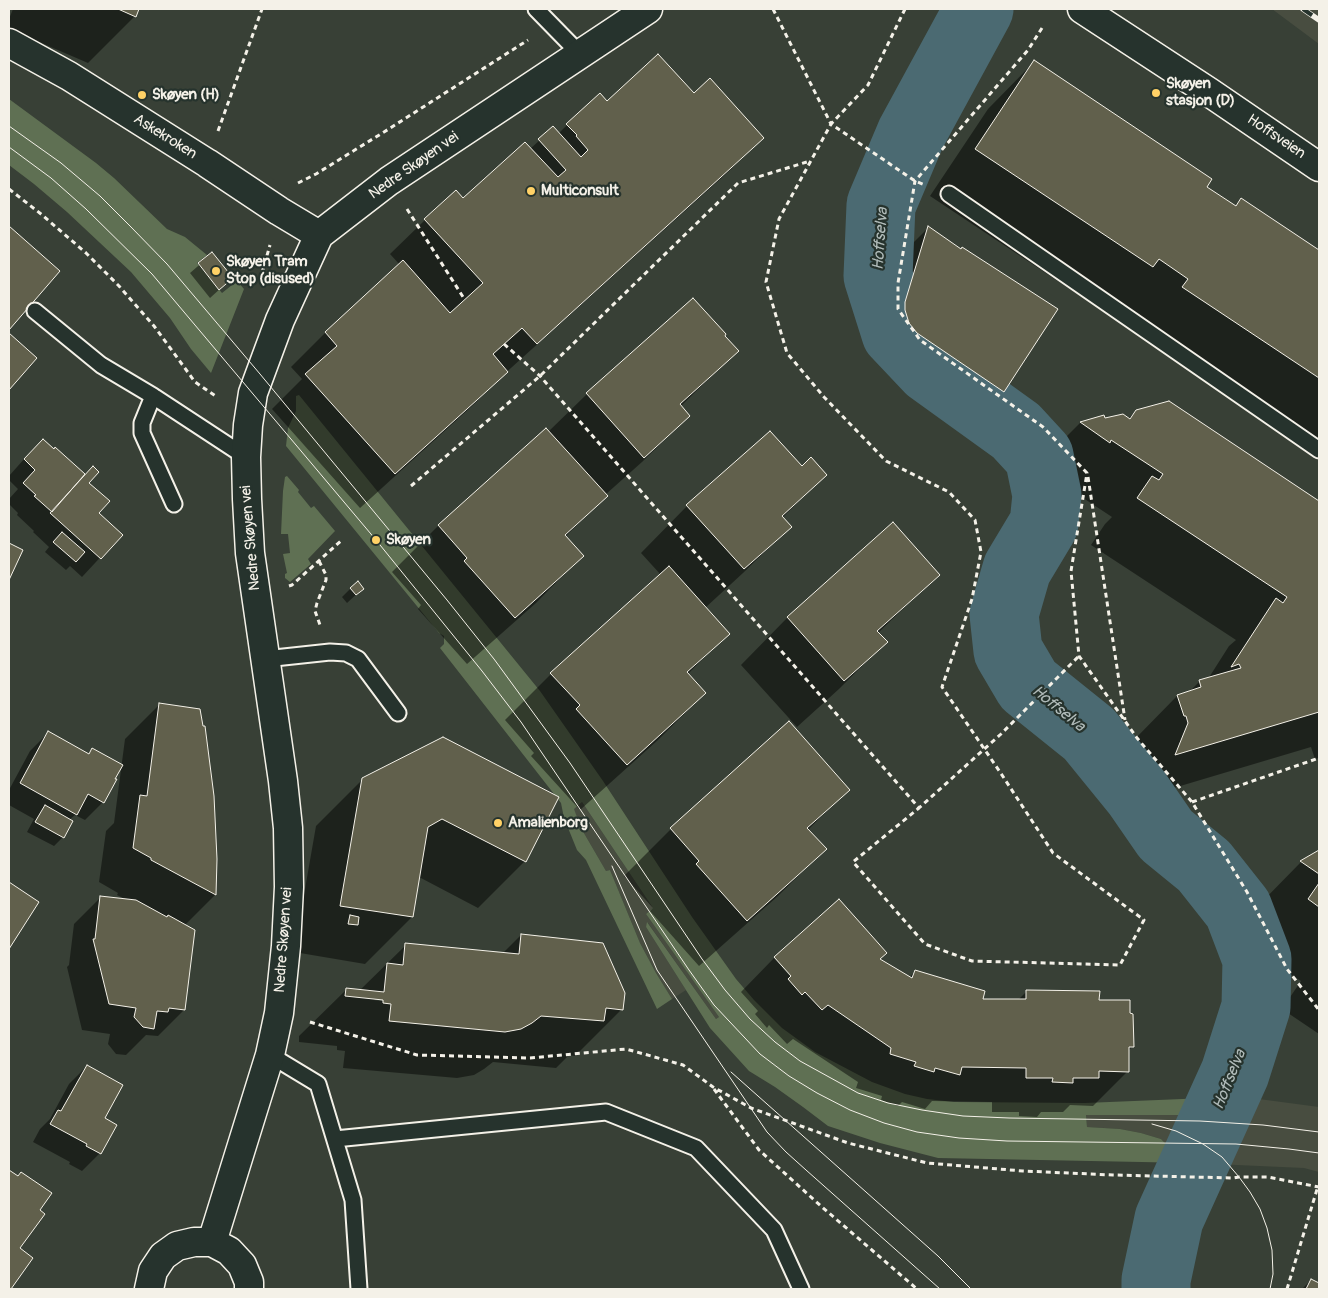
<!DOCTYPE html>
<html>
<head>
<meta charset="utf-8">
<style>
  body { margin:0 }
  #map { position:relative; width:1328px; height:1298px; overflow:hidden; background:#384036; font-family:Pangolin,sans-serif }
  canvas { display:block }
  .frame { position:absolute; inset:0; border:10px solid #f4f1e8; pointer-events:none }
</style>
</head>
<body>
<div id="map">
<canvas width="1328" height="1298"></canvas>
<div class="frame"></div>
</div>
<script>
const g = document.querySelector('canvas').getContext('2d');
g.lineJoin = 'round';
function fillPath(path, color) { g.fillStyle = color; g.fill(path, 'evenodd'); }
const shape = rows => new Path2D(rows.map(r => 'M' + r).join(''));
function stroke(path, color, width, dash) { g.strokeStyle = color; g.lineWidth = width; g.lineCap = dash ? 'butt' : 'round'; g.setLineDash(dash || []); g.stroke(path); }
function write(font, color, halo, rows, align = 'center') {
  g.font = font + ' Pangolin,sans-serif'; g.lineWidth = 4.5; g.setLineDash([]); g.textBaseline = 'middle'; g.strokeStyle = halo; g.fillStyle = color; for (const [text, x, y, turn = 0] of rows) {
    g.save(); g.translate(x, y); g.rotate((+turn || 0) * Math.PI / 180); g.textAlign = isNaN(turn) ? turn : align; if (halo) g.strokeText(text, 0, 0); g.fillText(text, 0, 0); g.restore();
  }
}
fillPath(shape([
  [1272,9,1319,9,1319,44],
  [582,802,653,908,646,914,719,1017,716,1019,648,923,646,927,686,990,672,999,656,973,640,943,610,870,606,871,581,828,573,809],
  [1244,1097,1319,1107,1319,1172,1304,1168,1192,1163,1192,1158,1181,1156,1170,1148,1161,1139,1141,1133,1120,1129,1087,1127,1086,1115,1208,1115,1208,1104,1233,1105]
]), '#484d40');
fillPath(shape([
  [9,99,96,163,114,178,167,229,185,237,207,255,197,263,222,293,237,281,244,289,211,373,191,349,170,318,131,272,67,212,34,184,9,165],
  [299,395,540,691,603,781,692,917,736,979,754,1000,782,1028,815,1052,872,1082,905,1094,927,1099,954,1102,1085,1103,1207,1098,1208,1115,1086,1115,1087,1127,1120,1129,1141,1133,1161,1139,1170,1148,1181,1149,1181,1155,1192,1158,1192,1163,938,1158,880,1143,828,1126,803,1107,775,1087,749,1071,710,1028,646,927,647,922,716,1019,719,1017,646,914,653,908,582,802,574,809,581,828,606,871,610,870,640,943,656,973,672,999,657,1009,586,860,577,850,564,818,561,803,440,648,444,644,444,636,439,633,286,446,288,428,296,411,296,396],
  [287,476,299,490,298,492,311,508,314,506,335,531,308,559,311,564,290,582,285,578,285,574,287,573,283,554,290,553,288,534,281,534,283,491,285,477]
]), '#5f7053');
fillPath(shape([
  [13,9,138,9,135,16,88,63,9,29,9,19],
  [1034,62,1205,187,1235,207,1241,200,1319,251,1319,455,1136,334,1142,326,1113,306,1106,313,930,196,988,109],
  [694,95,762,138,728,172,501,377,472,406,360,508,272,409,302,379,291,367,325,333,400,265,390,254,425,220,463,200,530,149,553,128,558,134,567,125,607,103],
  [9,228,58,271,9,328],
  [928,228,961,250,1056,310,1003,391,985,410,898,351,894,346,889,336,888,320,889,313,910,246],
  [212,254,232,278,210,298,190,273],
  [693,300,737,351,680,407,689,416,642,462,605,495,606,496,565,537,582,556,536,603,467,664,418,609,421,605,392,572,438,526,546,430,548,432,587,394],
  [9,335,35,358,9,388],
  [1169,402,1319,503,1319,758,1315,759,1311,747,1130,801,1142,771,1139,762,1137,762,1131,743,1177,696,1188,693,1200,681,1208,679,1229,646,1236,640,1091,545,1105,524,1112,517,1065,486,1062,489,1034,469,1080,423,1104,417,1105,420,1128,419,1136,411],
  [55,449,85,476,97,513,121,535,82,577,70,566,66,570,45,552,49,547,33,532,34,531,17,515,18,513,9,504,9,499,18,489,9,480,9,476,25,458,54,450],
  [802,468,825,475,782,518,790,527,743,573,705,608,728,633,688,674,705,693,658,740,580,810,531,756,534,753,505,720,551,674,661,575,641,553,687,506],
  [893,524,938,575,878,633,886,642,839,689,797,727,741,665,787,618],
  [351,588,362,589,347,603,342,597],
  [160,704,215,859,215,895,184,926,184,1010,158,1036,146,1035,126,1055,116,1054,108,1044,110,1034,82,1030,67,967,69,965,74,924,101,897,127,900,117,895,118,893,99,882,106,831,114,823,125,739],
  [789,723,848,789,808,830,825,849,778,896,699,966,650,911,653,908,624,876,671,829],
  [48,733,88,754,92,750,103,802,85,820,75,815,69,820,63,837,54,846,27,832,34,819,9,805,9,790,30,751],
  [363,779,558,798,525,861,478,908,419,877,412,917,365,964,294,952,316,826],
  [1319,851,1319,1034,1282,1009,1301,981,1279,967,1277,968,1269,963,1274,955,1262,946,1278,924,1255,909,1301,862],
  [9,883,38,902,9,947],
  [521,935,622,1009,575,1056,569,1055,556,1068,493,1062,484,1069,474,1075,457,1078,343,1068,345,1051,337,1050,337,1046,299,1042,299,1036,346,990,359,991,406,945,502,954],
  [377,998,390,1000,390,1002,374,1000],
  [774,958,795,982,879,959,909,978,915,971,981,1000,1018,1000,1027,991,1098,1001,1133,1046,1128,1051,1128,1071,1093,1106,1070,1105,1063,1112,1041,1112,1037,1117,1019,1116,1019,1112,992,1112,992,1102,932,1101,925,1109,902,1102,898,1106,881,1100,882,1096,856,1088,858,1082,793,1039,787,1044,769,1025,767,1028,755,1014,758,1011,741,992],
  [87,1066,103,1118,100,1153,82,1171,69,1164,70,1162,33,1142,40,1129,50,1119,69,1084],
  [9,1172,38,1211,19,1249,31,1258,9,1289],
  [1311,1280,1319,1284,1319,1289,1302,1289]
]), '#0007');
stroke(shape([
  [979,9,911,134,881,205,878,276,896,333,930,369,1016,431,1039,456,1047,495,1044,524,1017,569,1004,614,1008,651,1028,685,1089,734,1137,793,1166,835,1204,866,1238,909,1257,959,1256,1007,1235,1073,1169,1219,1156,1280,1156,1289]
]), '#4b6a72', 69);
const building = shape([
  [118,9,139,9,136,17,118,9],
  [658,54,694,93,710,78,764,138,537,344,522,328,493,354,508,372,395,474,305,374,337,346,325,332,403,260,450,313,483,283,424,219,456,190,463,198,525,142,558,177,566,170,538,139,553,126,581,157,588,150,576,136,577,135,566,124,600,93,607,101,658,54],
  [1034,60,1212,179,1207,187,1236,206,1241,198,1319,250,1319,378,1182,287,1188,279,1159,259,1153,267,975,149,1034,60],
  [9,226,60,271,9,330,9,226],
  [928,226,961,249,962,247,1058,309,1004,392,917,333,909,323,905,310,905,302,928,226],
  [212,252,233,278,219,290,198,263,212,252],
  [693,298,726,334,725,336,739,351,680,404,690,416,644,458,586,393,693,298],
  [9,333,37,358,9,390,9,333],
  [1169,401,1319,501,1319,712,1175,755,1188,723,1186,716,1184,716,1177,695,1201,687,1199,680,1241,668,1239,664,1231,667,1276,598,1283,603,1287,597,1137,498,1152,476,1159,480,1163,474,1111,440,1110,443,1080,422,1104,415,1105,418,1123,414,1130,419,1136,410,1169,401],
  [546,428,608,496,565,535,584,556,515,618,464,561,467,558,438,525,546,428],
  [770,431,802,466,811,457,827,475,782,516,792,527,744,569,686,505,770,431],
  [43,439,54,449,55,447,85,474,52,512,34,496,36,495,23,483,35,470,24,459,43,439],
  [93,466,99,472,89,483,110,501,99,513,123,535,101,559,50,513,93,466],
  [893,522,940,575,877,631,888,642,844,681,787,617,893,522],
  [62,532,85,552,76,562,53,542,62,532],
  [9,543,23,550,9,580,9,543],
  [669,566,730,634,687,672,706,693,627,765,576,709,580,705,550,673,669,566],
  [358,581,364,589,356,595,350,588,358,581],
  [159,703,200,709,203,726,205,726,214,796,217,859,216,895,151,860,151,858,133,848,140,795,147,796,159,703],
  [789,721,850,790,807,828,827,849,747,921,696,864,699,861,670,828,789,721],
  [48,731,89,754,92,748,123,765,115,779,117,779,104,803,88,794,77,815,20,783,48,731],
  [443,737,559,797,526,862,442,819,428,827,413,917,340,906,362,778,443,737],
  [45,805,73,821,64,838,35,822,45,805],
  [1319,850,1319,874,1300,861,1319,850],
  [9,882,39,902,9,949,9,882],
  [1319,883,1319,907,1308,899,1319,883],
  [100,896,136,900,167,917,168,915,195,930,185,1010,169,1008,168,1012,157,1011,154,1029,143,1027,134,1017,136,1008,109,1004,93,939,95,939,100,896],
  [839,899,887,953,880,959,912,978,915,970,985,991,983,999,1026,999,1026,990,1100,991,1099,1000,1130,1000,1130,1013,1133,1014,1134,1047,1129,1047,1129,1072,1099,1071,1099,1078,1073,1078,1073,1083,1052,1082,1053,1078,1026,1078,1026,1068,962,1067,960,1075,935,1068,934,1072,914,1066,916,1062,890,1054,891,1048,828,1005,822,1010,805,992,802,995,788,979,791,976,774,957,839,899],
  [350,915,359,917,358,925,348,924,350,915],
  [521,934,603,943,625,993,623,1010,606,1008,604,1021,541,1016,532,1023,521,1029,505,1032,389,1021,391,1004,383,1003,383,1000,345,996,346,988,384,992,387,963,403,965,405,943,519,954,521,934],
  [87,1065,123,1085,105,1118,117,1125,101,1154,86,1146,87,1144,50,1124,58,1110,61,1111,87,1065],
  [9,1170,18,1176,21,1172,52,1193,40,1210,45,1214,20,1248,33,1258,11,1289,9,1289,9,1170],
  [1311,1279,1319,1283,1319,1289,1306,1289,1311,1279]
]);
fillPath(building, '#61604c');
stroke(building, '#f4f1e8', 1);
const service = shape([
  [536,9,580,54],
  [949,194,1319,450],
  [35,311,101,365,153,396,246,457],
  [153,396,142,423,142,433,174,504],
  [265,659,330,652,346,653,358,659,398,713],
  [270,1055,318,1084,353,1200,359,1289],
  [335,1139,606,1112,696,1148,774,1230,801,1289]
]);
const minor = shape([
  [9,43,69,76,207,163,279,211,319,235],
  [212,1242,270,1055,279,1013,286,946,289,887,288,828,283,781,250,553,247,499,246,457,248,425,253,393,280,320,319,235,389,181,648,9],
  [149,1289,153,1271,163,1256,177,1246,194,1242,212,1242,229,1251,242,1265,249,1282,249,1289]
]);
const tertiary = shape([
  [1082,9,1209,92,1319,167]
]);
stroke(service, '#f4f1e8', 19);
stroke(minor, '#f4f1e8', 31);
stroke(tertiary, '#f4f1e8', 31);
stroke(shape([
  [773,9,831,124,779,219,766,282,787,353,824,397,886,461,949,492,975,520,981,552,972,599,942,687,1000,772,1053,853,1144,920,1120,965,972,961,925,944,853,862,919,808],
  [905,9,868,85,831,124,915,181,925,185],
  [1042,28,1028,50,915,181,898,283,898,309,920,340,1043,427,1087,473,1071,571,1079,656,1137,738,1192,802,1247,892,1287,969,1319,1010],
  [218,131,262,9],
  [298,183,316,174,384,132,528,40],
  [9,189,41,214,86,253,119,286,154,326,195,382,217,397],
  [407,209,465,300],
  [262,273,270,245],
  [504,344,540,376,919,808,1001,734,1079,656],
  [1088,477,1125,720],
  [411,486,540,376,738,183,810,161],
  [319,561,326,575,326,580,317,603,315,611,320,625],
  [289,586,292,585,343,539],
  [1192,802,1319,758],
  [310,1022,417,1055,530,1058,626,1049,683,1065,713,1087,751,1108,848,1143,927,1163,1023,1171,1113,1175,1233,1178,1239,1177,1268,1177,1319,1187],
  [714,1089,759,1150,822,1207,917,1289],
  [1287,1289,1318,1186]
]), '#f4f1e8', 3, [5, 4]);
stroke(service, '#26332d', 15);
stroke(minor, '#26332d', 28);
stroke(tertiary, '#26332d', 28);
stroke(shape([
  [9,126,61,163,100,196,131,227,167,264,260,374,447,600,494,659,570,763,702,959,725,990,750,1019,775,1042,800,1061,858,1093,888,1103,922,1110,963,1116,1009,1118,1200,1121,1263,1125,1319,1132],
  [9,147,51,178,86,209,152,274,376,540,482,671,521,722,689,970,714,1005,760,1054,789,1076,817,1093,850,1110,884,1123,917,1132,959,1138,1007,1141,1236,1144,1289,1149,1319,1153],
  [612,866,657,970,767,1132,786,1152,806,1170,940,1289],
  [731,1072,938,1256,971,1289],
  [1152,1124,1176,1131,1203,1144,1222,1157,1239,1177,1250,1192,1260,1209,1267,1228,1272,1250,1273,1274,1270,1289]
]), '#f4f1e8', 1);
const rail = shape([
  [1303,9,1319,20]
]);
stroke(rail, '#f4f1e8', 5.5);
stroke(rail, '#26332d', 4, [11]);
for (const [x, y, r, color] of [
  [1156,93,5,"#ffd166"],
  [142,95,5,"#ffd166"],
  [531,191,5,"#ffd166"],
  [216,271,5,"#ffd166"],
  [376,540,5,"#ffd166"],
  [498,823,5,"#ffd166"]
]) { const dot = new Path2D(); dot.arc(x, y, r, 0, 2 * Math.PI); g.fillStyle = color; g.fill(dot); stroke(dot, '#26332d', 2); }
write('bold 15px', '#f4f1e8', '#26332d', [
  ["Skøyen",1166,84],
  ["stasjon (D)",1166,101],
  ["Skøyen (H)",152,95],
  ["Multiconsult",541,191],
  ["Skøyen Tram",226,262],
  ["Stop (disused)",226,279],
  ["Skøyen",386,540],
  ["Amalienborg",508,823]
], 'left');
write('15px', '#f4f1e8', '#26332d', [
  ["Askekroken",165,137,32],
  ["Hoffsveien",1276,137,34],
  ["Nedre Skøyen vei",414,166,-35],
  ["Nedre Skøyen vei",251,538,-95],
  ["Nedre Skøyen vei",284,940,-86]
]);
write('italic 16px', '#b0bbb9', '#26332d', [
  ["Hoffselva",881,239,-86],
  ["Hoffselva",1058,709,39],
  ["Hoffselva",1230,1080,-68]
]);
</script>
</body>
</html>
